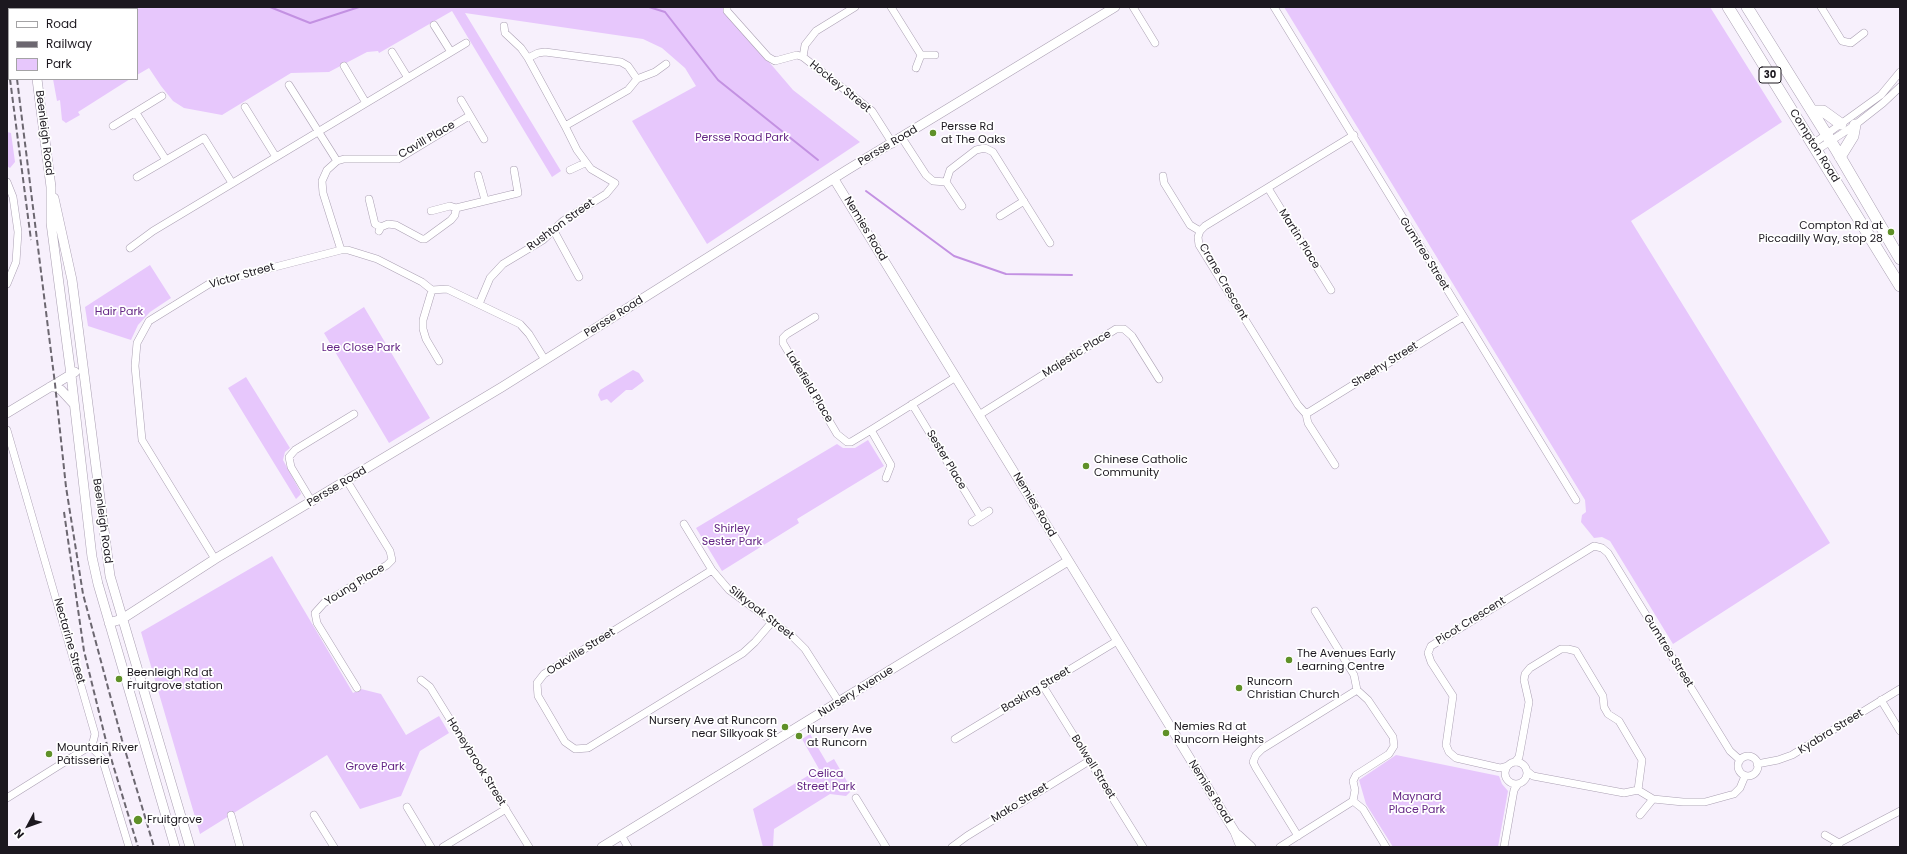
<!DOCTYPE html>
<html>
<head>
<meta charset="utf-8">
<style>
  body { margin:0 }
  #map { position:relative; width:1907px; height:854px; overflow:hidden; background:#f7f0fc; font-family:Poppins,sans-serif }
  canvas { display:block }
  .frame { position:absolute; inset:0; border:8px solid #1c181f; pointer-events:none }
  .legend { position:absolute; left:8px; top:8px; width:130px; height:72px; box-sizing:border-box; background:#fff; border:1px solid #a4a3a5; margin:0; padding:5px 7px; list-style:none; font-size:12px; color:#1c181f }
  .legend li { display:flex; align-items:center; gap:8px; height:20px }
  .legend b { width:20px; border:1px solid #a4a3a5 }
  .north { position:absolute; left:8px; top:806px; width:40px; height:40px; -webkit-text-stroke:3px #fff; paint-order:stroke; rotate:229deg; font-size:11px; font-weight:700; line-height:16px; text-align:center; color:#1c181f }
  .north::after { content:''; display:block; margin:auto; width:14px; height:18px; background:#1c181f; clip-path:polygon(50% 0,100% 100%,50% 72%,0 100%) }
</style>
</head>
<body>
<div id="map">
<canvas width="1907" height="854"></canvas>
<div class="frame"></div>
<ul class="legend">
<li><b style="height:5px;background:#fff"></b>Road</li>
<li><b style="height:5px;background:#6c6770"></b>Railway</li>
<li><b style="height:11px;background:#e7c7fc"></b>Park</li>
</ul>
<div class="north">N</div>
</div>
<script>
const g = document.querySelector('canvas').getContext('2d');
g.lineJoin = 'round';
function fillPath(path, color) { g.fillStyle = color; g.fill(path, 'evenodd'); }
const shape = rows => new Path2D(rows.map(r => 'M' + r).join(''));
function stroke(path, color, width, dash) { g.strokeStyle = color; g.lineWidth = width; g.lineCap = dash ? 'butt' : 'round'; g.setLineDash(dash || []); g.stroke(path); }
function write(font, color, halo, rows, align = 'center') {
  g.font = font + ' Poppins,sans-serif'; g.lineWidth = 3.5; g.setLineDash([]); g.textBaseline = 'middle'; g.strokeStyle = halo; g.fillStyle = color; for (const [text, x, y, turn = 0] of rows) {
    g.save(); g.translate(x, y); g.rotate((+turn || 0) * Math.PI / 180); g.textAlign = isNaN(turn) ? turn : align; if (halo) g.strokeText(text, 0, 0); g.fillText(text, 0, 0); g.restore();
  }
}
fillPath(shape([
  [41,7,722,7,793,90,860,142,707,244,632,121,696,86,685,68,662,48,643,39,465,13,561,171,552,177,452,11,379,53,378,51,367,52,329,72,291,73,222,115,184,108,173,101,161,86,149,68,137,75,137,9,42,9],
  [1284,7,1710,7,1782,122,1631,221,1830,543,1673,644,1610,541,1602,537,1594,538,1581,522,1582,515,1586,512,1585,500],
  [53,79,130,79,78,112,80,115,66,123,62,120,60,100,57,101],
  [7,132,11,133,15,162,10,168,7,166],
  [150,265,171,298,150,312,138,325,131,340,88,326,85,307],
  [364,307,430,418,389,443,324,333],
  [633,370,639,373,644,381,632,390,626,390,611,403,607,399,601,401,598,395,600,390],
  [246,377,290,448,285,452,283,460,300,491,301,494,296,499,228,388],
  [868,440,884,466,797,519,799,523,722,571,696,528,837,444,843,448,855,448],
  [272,556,353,693,361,689,381,694,406,735,439,716,449,733,420,751,401,796,360,809,327,755,200,834,141,632],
  [810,734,827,763,834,759,852,790,846,796,830,794,774,829,773,847,763,847,753,809,819,769,802,739],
  [1396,755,1499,776,1502,784,1508,791,1498,847,1393,847,1366,804,1359,780]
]), '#e7c7fc');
stroke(shape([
  [270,7,310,23,359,7],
  [649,7,665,12,718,80,818,160],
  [866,191,954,256,1006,274,1072,275]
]), '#c391e2', 2);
const street = shape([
  [727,7,727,11,768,57,775,61,797,55,803,57,872,111,893,144],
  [891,7,921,55],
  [1133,7,1155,43],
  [1274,7,1576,500],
  [1821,7,1842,41,1851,43,1864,33],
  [434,25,451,52],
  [504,26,505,33,521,48,528,58],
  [392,52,408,78],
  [803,57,805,45,816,31,855,7],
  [344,66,366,103],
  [916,68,921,55,935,55],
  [637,79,628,90,565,126,528,58,538,53,545,52,621,62,628,66,637,79,655,72,666,64],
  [289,85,337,161],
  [461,100,484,139],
  [245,107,276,157],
  [136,113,166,160],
  [113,126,162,96],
  [902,138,926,175,933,181,946,182],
  [1813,144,1881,95,1900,72],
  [1817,150,1855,125,1883,103,1900,87],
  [570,170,585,163],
  [478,175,485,200],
  [1163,176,1164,183,1190,225,1200,231],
  [137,177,204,138,232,183],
  [7,182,13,197,18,232,16,262,7,284],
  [1268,188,1331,290],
  [369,199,375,224,381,227],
  [962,206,946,182,950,170,976,150,985,148,993,152,1050,243],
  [431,211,450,206,456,208],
  [1000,216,1024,201],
  [379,231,381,227,388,224,396,225,422,239,425,239,451,220,455,215,456,208,518,193,514,170],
  [554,231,579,277],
  [130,248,153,231,466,43],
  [341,250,323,193,322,181,327,170,337,161,344,159,398,159,469,116],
  [432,290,423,320,423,329,426,339,439,361],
  [479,304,490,278,503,264,543,240,563,221,606,194,615,183,591,169,577,150,565,126],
  [815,317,787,334,783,338,783,343,837,434,847,442,851,442,871,430,956,377],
  [912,404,980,516],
  [1306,414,1463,317],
  [979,415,1116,329,1124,329,1132,336,1159,379],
  [7,430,95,734,93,742,90,746,7,798],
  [871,430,891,465,886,478],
  [1335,465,1308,423,1306,414,1298,405,1199,245,1198,237,1200,231,1205,226,1354,135],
  [347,481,390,551,392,560,387,565,324,603,315,613,317,623,357,688],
  [312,502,291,467,289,457,295,450,354,414],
  [972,522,989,511],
  [684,524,712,570,729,590,792,636,805,649,839,702],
  [215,559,142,440,135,366,137,343,149,321,209,284,341,250,348,250,377,259,422,282,432,290,447,289,520,324,529,334,545,360],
  [712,570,544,674,537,683,538,696,565,742,575,749,588,748,743,653,755,642,772,622],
  [421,680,430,687,529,847],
  [1043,686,1143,847],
  [1881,700,1900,731],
  [955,739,1117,641],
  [90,746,102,758,129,847],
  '1738 766a10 10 0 1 1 20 0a10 10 0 1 1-20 0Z',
  '1505 773a11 11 0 1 1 22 0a11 11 0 1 1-22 0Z',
  [1515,762,1519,757,1529,702,1524,680,1525,674,1530,668,1561,649,1568,649,1576,651,1603,696,1604,707,1608,714,1619,721,1642,760,1638,790],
  [1757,764,1778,760,1792,755,1900,689],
  [1507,766,1500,768,1456,758,1449,752,1446,745,1453,696,1431,662,1428,653,1431,646,1594,546,1602,548,1608,553,1730,751,1740,760],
  [1527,771,1533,776,1624,793,1638,790,1653,799,1683,802,1705,802,1734,794,1740,788,1745,776],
  [856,798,886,847],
  [1353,801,1363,809,1386,847],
  [407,807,431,847],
  [231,815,240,847],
  [314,815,334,847],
  [1640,815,1653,799],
  [621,835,628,847],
  [1825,835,1839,843,1839,847],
  [1298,836,1256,768,1253,762,1256,755,1262,749,1357,690],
  [443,847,506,809],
  [952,847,967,836,1089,761],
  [1280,847,1353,801,1355,790,1353,781,1356,775,1389,754,1394,746,1393,737,1368,700,1357,690,1354,675,1315,611],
  [1504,847,1514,790,1518,784],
  [1834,847,1839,843,1900,811]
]);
const secondary = shape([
  [28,7,28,9],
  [37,79,51,187,51,223,71,375,92,557,98,584,175,847],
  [834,179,1235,832,1241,847],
  [54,198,72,280,110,576,190,847],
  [50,387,55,387,61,390,74,404],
  [7,413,75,372],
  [109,623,122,619,215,559,502,387,847,170,1115,7],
  [1238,835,1251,847],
  [602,847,1068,561]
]);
const primary = shape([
  [1728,7,1900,286],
  [1747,7,1835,148,1900,259],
  [1812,111,1823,111,1841,124],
  [1840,157,1853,136,1855,125]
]);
stroke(street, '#aba0b3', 8);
stroke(secondary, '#aba0b3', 10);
stroke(primary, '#aba0b3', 12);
stroke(street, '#fff', 7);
stroke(secondary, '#fff', 9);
stroke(primary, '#fff', 11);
stroke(shape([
  [8,7,9,17],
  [7,54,9,69],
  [10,79,31,240],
  [17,79,55,384,66,487,83,594,122,740,154,847],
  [64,512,84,651,107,745,138,847]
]), '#6c6770', 2, [6, 3]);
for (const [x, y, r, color] of [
  [933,133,4,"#5f9028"],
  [1891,232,4,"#5f9028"],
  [1086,466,4,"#5f9028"],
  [1289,660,4,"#5f9028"],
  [119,679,4,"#5f9028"],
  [1239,688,4,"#5f9028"],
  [785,727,4,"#5f9028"],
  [1166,733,4,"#5f9028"],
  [799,736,4,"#5f9028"],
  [49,754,4,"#5f9028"],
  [138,820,5,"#5f9028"]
]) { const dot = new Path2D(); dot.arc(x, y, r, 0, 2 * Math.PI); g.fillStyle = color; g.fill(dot); stroke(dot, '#fff', 1.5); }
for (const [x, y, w] of [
  [1770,75,22]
]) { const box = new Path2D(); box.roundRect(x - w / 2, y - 8, w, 16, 3); g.fillStyle = '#fff'; g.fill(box); stroke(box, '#1c181f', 1); }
write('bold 10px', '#1c181f', null, [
  ["30",1770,75]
]);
write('11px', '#1c181f', '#fff', [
  ["Hockey Street",840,87,39],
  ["Beenleigh Road",44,133,83],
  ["Cavill Place",427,140,-30],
  ["Persse Road",888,146,-31],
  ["Compton Road",1814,146,58],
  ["Rushton Street",561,225,-36],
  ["Nemies Road",865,229,59],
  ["Martin Place",1299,239,58],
  ["Gumtree Street",1424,254,58],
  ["Victor Street",242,276,-16],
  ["Crane Crescent",1223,282,60],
  ["Persse Road",614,317,-32],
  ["Majestic Place",1077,354,-32],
  ["Sheehy Street",1385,365,-32],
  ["Lakefield Place",809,387,59],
  ["Sester Place",946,460,59],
  ["Persse Road",337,487,-31],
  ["Nemies Road",1034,505,59],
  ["Beenleigh Road",102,521,82],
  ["Young Place",355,585,-32],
  ["Silkyoak Street",761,613,38],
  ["Picot Crescent",1471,621,-32],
  ["Nectarine Street",69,641,74],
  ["Gumtree Street",1668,651,58],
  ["Oakville Street",581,652,-32],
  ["Basking Street",1036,690,-31],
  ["Nursery Avenue",856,692,-32],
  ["Kyabra Street",1831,732,-32],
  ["Honeybrook Street",476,762,58],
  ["Bolwell Street",1093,767,58],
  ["Nemies Road",1210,792,58],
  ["Mako Street",1020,803,-32]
]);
write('11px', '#1c181f', '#fff', [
  ["Persse Rd",941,127],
  ["at The Oaks",941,140],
  ["Compton Rd at",1883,226,"right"],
  ["Piccadilly Way, stop 28",1883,239,"right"],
  ["Chinese Catholic",1094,460],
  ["Community",1094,473],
  ["The Avenues Early",1297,654],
  ["Learning Centre",1297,667],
  ["Beenleigh Rd at",127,673],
  ["Fruitgrove station",127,686],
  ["Runcorn",1247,682],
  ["Christian Church",1247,695],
  ["Nursery Ave at Runcorn",777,721,"right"],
  ["near Silkyoak St",777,734,"right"],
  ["Nemies Rd at",1174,727],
  ["Runcorn Heights",1174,740],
  ["Nursery Ave",807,730],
  ["at Runcorn",807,743],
  ["Mountain River",57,748],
  ["Pâtisserie",57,761],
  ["Fruitgrove",147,820]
], 'left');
write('11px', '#652685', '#fff', [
  ["Persse Road Park",742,138],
  ["Hair Park",119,312],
  ["Lee Close Park",361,348],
  ["Shirley",732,529],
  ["Sester Park",732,542],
  ["Grove Park",375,767],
  ["Celica",826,774],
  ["Street Park",826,787],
  ["Maynard",1417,797],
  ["Place Park",1417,810]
]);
</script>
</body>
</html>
